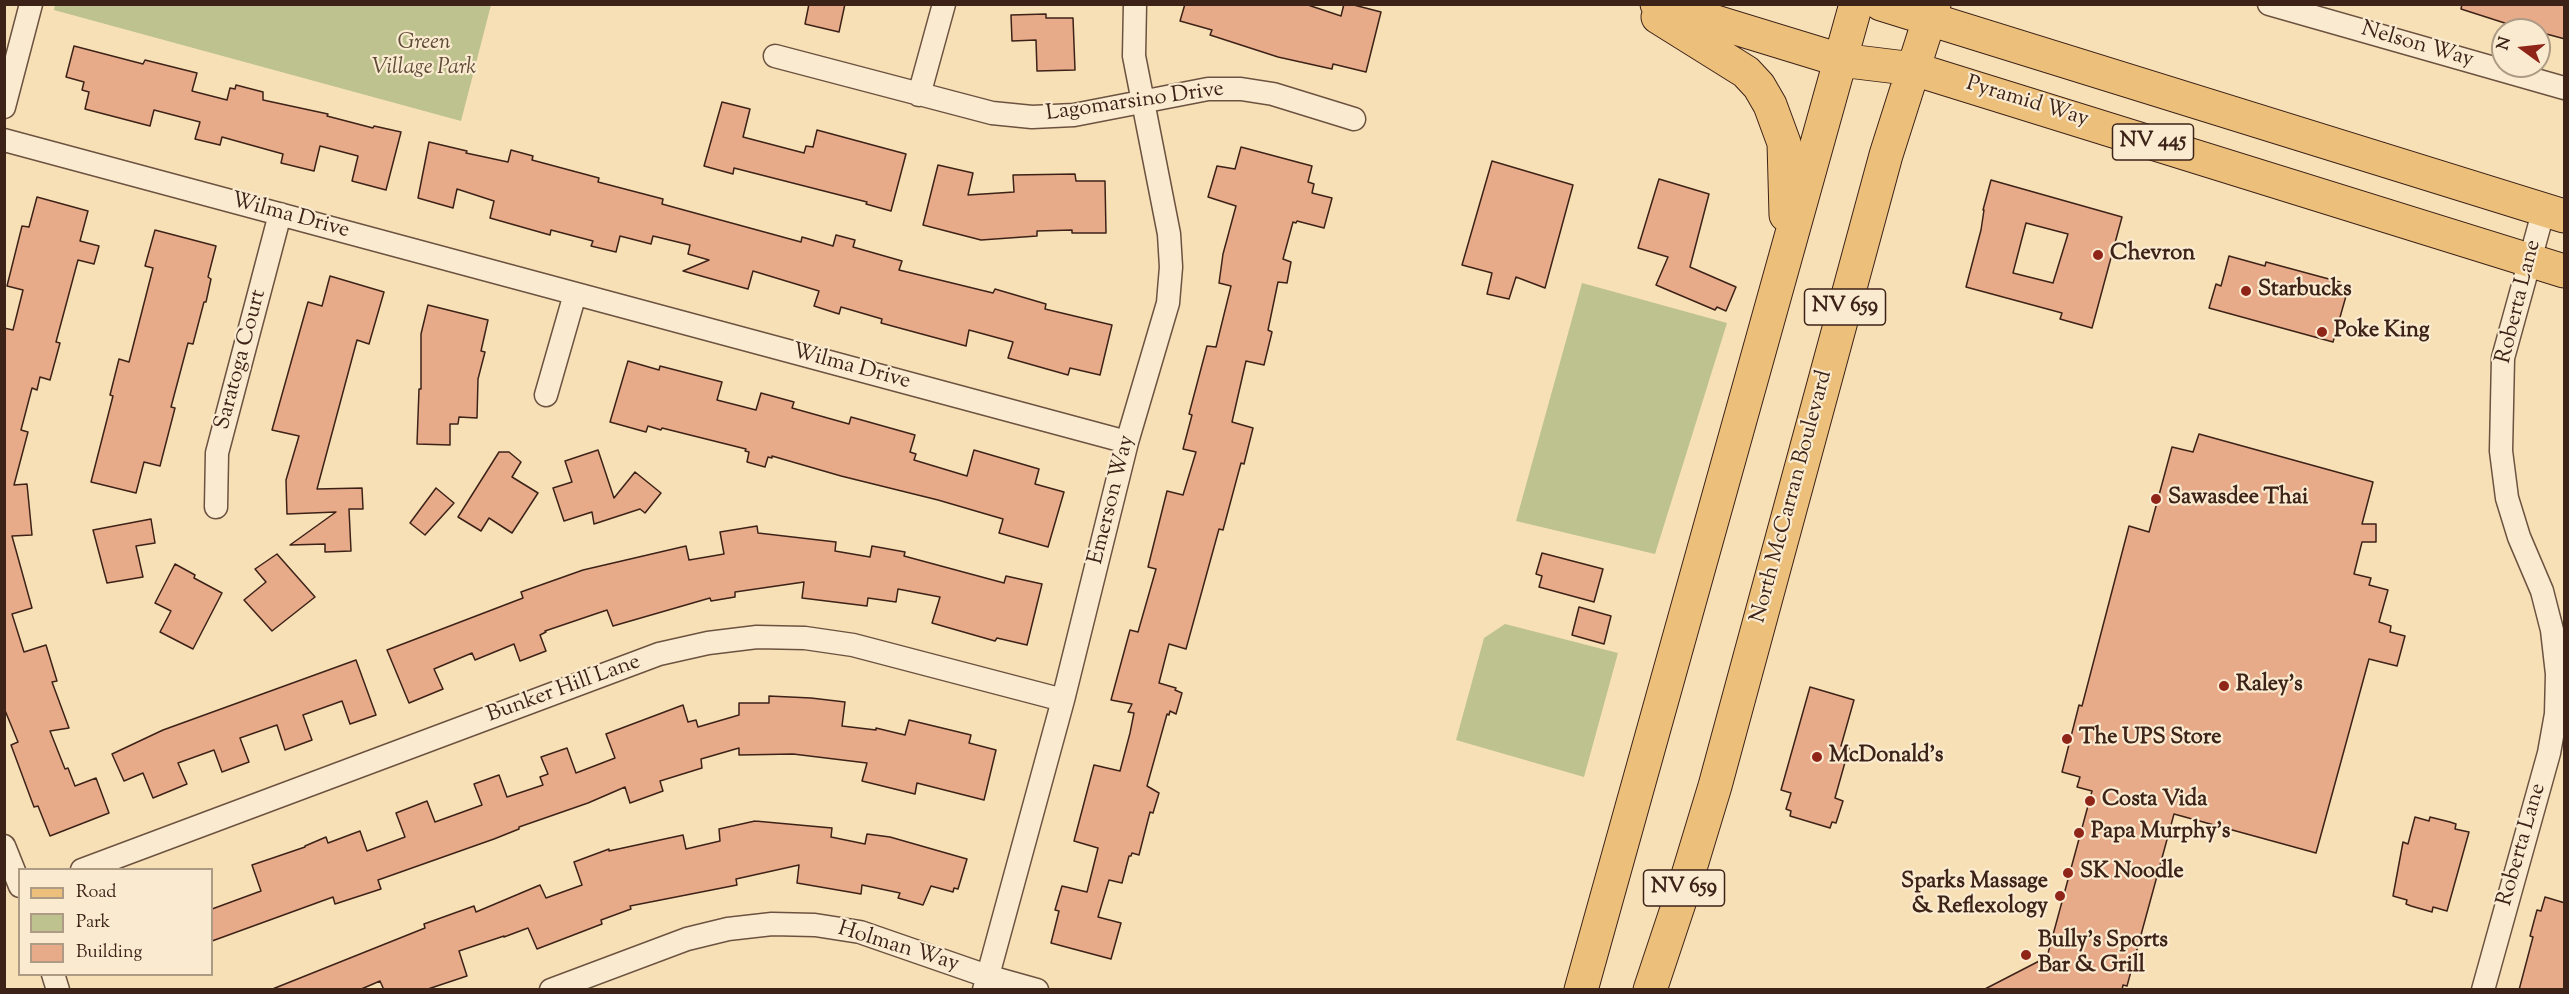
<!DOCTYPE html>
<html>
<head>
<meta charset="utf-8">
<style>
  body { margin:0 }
  #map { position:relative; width:2569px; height:994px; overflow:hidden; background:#f7e0b6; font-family:"Sorts Mill Goudy",serif }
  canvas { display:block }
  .frame { position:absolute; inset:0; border:6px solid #3d2218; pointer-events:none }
  .legend { position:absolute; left:18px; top:868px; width:195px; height:108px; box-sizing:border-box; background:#faebd0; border:2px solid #ae9b86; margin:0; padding:8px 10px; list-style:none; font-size:18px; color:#3d2218 }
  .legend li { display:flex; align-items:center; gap:12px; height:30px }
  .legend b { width:30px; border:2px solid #ae9b86 }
  .north { position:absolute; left:2491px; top:18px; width:60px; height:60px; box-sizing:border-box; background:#faebd0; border:2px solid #ae9b86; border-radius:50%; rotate:285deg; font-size:16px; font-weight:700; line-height:24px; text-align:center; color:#3d2218 }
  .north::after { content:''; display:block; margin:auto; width:21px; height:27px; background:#8f2418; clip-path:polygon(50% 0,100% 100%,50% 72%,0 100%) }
</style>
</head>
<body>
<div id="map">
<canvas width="2569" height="994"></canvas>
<div class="frame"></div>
<ul class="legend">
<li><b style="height:8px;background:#ecc07b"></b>Road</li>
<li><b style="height:16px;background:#bdc28e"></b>Park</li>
<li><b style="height:16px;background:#e7ab8a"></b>Building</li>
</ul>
<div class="north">N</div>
</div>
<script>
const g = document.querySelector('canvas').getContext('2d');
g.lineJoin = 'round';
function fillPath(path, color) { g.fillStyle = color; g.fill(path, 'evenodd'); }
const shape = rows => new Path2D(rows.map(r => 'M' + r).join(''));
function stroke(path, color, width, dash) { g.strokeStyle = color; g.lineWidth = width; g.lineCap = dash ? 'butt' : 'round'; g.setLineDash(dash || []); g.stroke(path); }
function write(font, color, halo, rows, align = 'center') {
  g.font = font + ' "Sorts Mill Goudy",serif'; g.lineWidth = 4.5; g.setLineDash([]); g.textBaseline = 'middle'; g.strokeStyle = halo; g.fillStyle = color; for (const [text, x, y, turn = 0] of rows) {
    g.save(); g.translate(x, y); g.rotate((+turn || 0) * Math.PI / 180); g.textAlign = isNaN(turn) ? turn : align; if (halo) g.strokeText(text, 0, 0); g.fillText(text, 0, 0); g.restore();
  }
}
fillPath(shape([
  [55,5,55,4,491,5,461,121,54,10],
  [1582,283,1727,323,1655,554,1516,521],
  [1505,624,1618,653,1584,777,1456,740,1484,638]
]), '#bdc28e');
const building = shape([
  [809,4,845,4,839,32,805,24,809,4],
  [1185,4,1305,4,1341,16,1344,4,1350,4,1381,12,1366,72,1333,64,1332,69,1278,57,1210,35,1212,30,1180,21,1185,4],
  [2462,4,2565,4,2565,39,2539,32,2539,30,2514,26,2461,9,2462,4],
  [1046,14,1046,18,1073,18,1075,70,1037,71,1036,40,1012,41,1011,15,1046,14],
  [74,46,143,64,145,60,197,73,192,91,227,100,230,88,235,89,236,85,263,92,263,100,328,114,327,116,373,128,374,126,401,132,386,190,352,181,358,156,320,146,314,171,281,163,283,154,222,137,220,145,195,139,200,122,154,110,150,126,85,109,89,92,82,90,84,82,66,77,74,46],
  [722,102,750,109,743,137,804,153,806,146,813,147,817,130,906,154,891,211,866,204,867,202,734,168,733,174,704,166,722,102],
  [429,142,467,151,466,153,508,162,511,150,533,156,532,160,599,178,598,182,663,199,662,204,801,242,802,237,833,246,836,235,855,240,853,247,902,261,899,270,993,293,995,289,1046,304,1045,309,1112,325,1100,375,1070,368,1068,375,1008,358,1013,342,969,330,966,346,881,323,882,319,841,307,839,314,814,306,819,291,753,271,748,289,683,271,709,260,688,254,690,245,653,236,651,244,620,236,616,252,591,246,593,241,551,230,550,235,490,218,494,201,457,189,453,208,418,198,429,142],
  [1241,147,1312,166,1308,182,1314,184,1312,193,1332,198,1324,228,1297,221,1296,223,1293,222,1283,259,1291,262,1287,283,1278,282,1268,330,1272,332,1264,365,1246,361,1232,422,1253,428,1244,464,1241,463,1223,530,1219,529,1186,649,1169,644,1159,683,1176,688,1175,690,1182,693,1176,714,1170,711,1169,715,1167,714,1147,786,1159,793,1153,813,1150,812,1139,855,1132,853,1131,856,1129,856,1122,883,1109,880,1098,917,1121,923,1111,959,1051,943,1059,911,1055,910,1062,886,1087,892,1098,848,1074,841,1094,765,1120,771,1130,733,1134,713,1128,712,1132,704,1111,700,1130,630,1138,632,1156,569,1148,567,1167,491,1183,495,1196,452,1183,449,1192,415,1189,414,1207,346,1216,347,1231,286,1219,283,1223,254,1236,206,1208,197,1217,166,1235,169,1241,147],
  [1492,161,1573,185,1545,288,1516,277,1509,299,1487,294,1492,273,1462,265,1492,161],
  [938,165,973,173,968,195,1014,192,1013,175,1075,174,1076,181,1105,181,1106,233,1072,233,1072,230,1037,231,1037,236,981,240,923,225,938,165],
  [1659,179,1709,194,1690,267,1736,287,1726,311,1717,307,1715,310,1656,285,1668,257,1638,248,1659,179],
  [1991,180,2122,217,2092,328,2060,319,2062,313,1966,287,1981,230,1984,210,1983,210,1991,180],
  [2026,223,2068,234,2053,283,2013,273,2026,223],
  [37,197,88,211,80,241,99,246,94,264,78,260,56,342,60,343,50,380,40,377,37,390,32,388,21,430,28,432,14,485,27,484,32,535,12,536,32,608,12,614,24,652,46,645,57,681,52,682,69,728,50,731,65,769,68,768,75,786,96,778,109,813,50,836,38,806,34,807,11,745,18,742,4,708,4,328,13,330,23,290,7,286,22,226,29,227,37,197],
  [155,230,216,246,208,277,211,279,206,302,204,302,193,344,188,343,171,407,175,408,160,466,144,462,136,493,91,482,113,396,110,395,119,359,129,362,153,268,145,266,155,230],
  [2229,256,2265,266,2266,262,2340,282,2339,287,2348,289,2333,342,2209,308,2216,284,2221,286,2229,256],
  [330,276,384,292,369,344,357,340,317,489,362,488,363,509,349,509,351,551,325,552,325,544,290,545,336,512,287,514,286,480,299,436,272,430,308,302,322,306,330,276],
  [428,305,488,320,481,351,485,352,478,379,477,418,459,417,458,424,450,424,450,445,417,444,419,389,421,389,421,334,428,305],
  [628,361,659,370,660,366,722,382,717,400,756,410,761,393,794,402,792,408,849,424,851,417,915,435,910,452,916,454,914,460,967,476,974,450,1039,469,1035,484,1064,492,1048,547,999,533,1003,519,938,500,841,476,772,456,772,458,768,457,765,467,747,462,749,452,745,451,746,449,662,428,661,430,648,426,646,432,610,422,628,361],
  [2199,434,2373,482,2362,524,2376,524,2376,542,2362,542,2354,574,2371,578,2369,585,2388,590,2379,622,2391,626,2390,632,2405,636,2397,666,2369,659,2316,853,2174,814,2127,986,2123,985,2122,990,1983,990,2047,957,2092,791,2077,787,2080,777,2062,772,2079,705,2082,706,2129,526,2149,532,2172,447,2193,452,2199,434],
  [598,450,614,498,635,472,661,493,645,513,640,509,594,524,592,512,564,521,553,488,572,482,565,461,598,450],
  [499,452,509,452,521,462,512,477,538,493,512,533,489,518,481,531,458,517,499,452],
  [436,488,454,503,425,535,410,523,436,488],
  [151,519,155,543,136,546,143,577,107,583,93,530,151,519],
  [757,526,758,533,836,542,835,551,870,557,872,546,905,552,904,556,1004,583,1006,576,1042,584,1027,645,997,638,995,641,932,623,940,597,898,589,896,602,868,598,867,606,802,598,804,582,735,592,735,597,711,601,710,598,613,626,607,610,545,631,546,632,540,635,546,651,520,661,514,644,475,660,472,653,434,669,443,689,409,703,387,650,523,598,521,592,583,570,686,546,689,560,724,554,720,532,757,526],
  [1542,553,1603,569,1594,602,1539,587,1542,576,1536,574,1542,553],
  [277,554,315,597,272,631,244,600,266,582,255,569,277,554],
  [175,564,195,575,194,578,222,593,193,649,160,632,171,611,155,603,175,564],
  [1579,607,1611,616,1604,644,1572,635,1579,607],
  [356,660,376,715,350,724,342,701,303,715,312,740,285,750,277,725,240,738,249,762,222,772,214,750,178,763,187,784,153,798,143,773,124,781,112,754,163,730,356,660],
  [1810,687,1854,700,1841,746,1849,748,1835,798,1843,801,1836,823,1832,822,1830,828,1790,816,1791,811,1786,809,1791,793,1781,790,1810,687],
  [769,696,811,698,845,702,842,726,876,730,876,728,905,735,909,720,971,735,969,743,996,750,984,800,917,783,915,794,862,781,867,763,793,754,739,755,739,748,701,759,702,768,660,781,663,791,630,803,625,787,588,803,519,827,519,829,494,839,378,880,381,889,335,904,333,897,212,941,212,909,261,891,252,865,305,847,305,846,326,837,328,843,360,831,367,851,405,837,396,813,427,801,435,822,482,805,474,784,499,775,507,797,543,785,540,777,548,774,541,757,567,748,576,773,615,758,606,734,683,705,688,722,696,720,698,727,739,715,739,703,769,703,769,696],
  [2415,817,2429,821,2430,817,2450,822,2456,824,2455,829,2469,832,2447,911,2433,907,2432,912,2411,906,2406,904,2407,900,2393,896,2403,842,2408,844,2415,817],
  [755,821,832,828,831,837,865,844,867,834,890,837,967,859,958,889,954,888,953,892,931,886,923,905,898,898,900,893,862,885,861,894,797,883,799,865,736,879,737,885,630,906,631,909,601,920,602,924,537,949,528,928,504,937,504,936,459,951,467,976,425,990,384,990,380,981,359,990,270,990,425,928,424,924,474,906,476,912,540,885,546,898,582,885,574,862,609,849,609,851,683,835,686,849,720,841,719,829,755,821],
  [2545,897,2565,903,2565,990,2519,990,2533,937,2530,936,2537,910,2541,911,2545,897]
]);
fillPath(building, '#e7ab8a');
stroke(building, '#3d2218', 1.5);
const street = shape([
  [2269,4,2564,88],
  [775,56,992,113,1032,117,1074,115,1208,89,1241,89,1273,94,1354,119],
  [919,95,944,4],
  [4,107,31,4],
  [4,140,1127,442],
  [546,395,575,294],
  [216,507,217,453,280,214],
  [4,846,20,886],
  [82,870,659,654,708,643,757,637,805,638,853,645,1063,700],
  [53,974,58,990],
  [551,990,687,939,728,929,772,924,815,925,860,932,987,976,1037,990],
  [984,990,1063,700,1127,442,1168,303,1171,267,1169,234,1134,56,1135,4],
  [2483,990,2549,753,2556,714,2557,674,2552,630,2542,591,2519,537,2507,498,2501,451,2503,358,2544,209]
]);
const primary = shape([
  [1657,4,1840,60,1914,69,2564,271],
  [1881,4,2564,216],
  [1658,17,1746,72,1759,86,1770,105,1784,143,1786,215],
  [1581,990,1856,4],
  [1650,990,1685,885,1715,786,1886,155,1934,4]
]);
stroke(street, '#6c5240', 25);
stroke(primary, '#3d2218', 35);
stroke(street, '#faebd0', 22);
stroke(primary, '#ecc07b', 33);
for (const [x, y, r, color] of [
  [2098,255,6,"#8f2418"],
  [2246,291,6,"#8f2418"],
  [2322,332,6,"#8f2418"],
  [2156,499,6,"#8f2418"],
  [2224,686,6,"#8f2418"],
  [2067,739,6,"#8f2418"],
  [1817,757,6,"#8f2418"],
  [2090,801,6,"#8f2418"],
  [2079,833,6,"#8f2418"],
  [2068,873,6,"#8f2418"],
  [2060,896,6,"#8f2418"],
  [2026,955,6,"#8f2418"]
]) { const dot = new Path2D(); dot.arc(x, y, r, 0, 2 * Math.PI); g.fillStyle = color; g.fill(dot); stroke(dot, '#faebd0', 2); }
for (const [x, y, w] of [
  [2153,142,81],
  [1845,307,81],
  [1684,888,81]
]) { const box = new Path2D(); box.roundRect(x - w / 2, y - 18, w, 36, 4.5); g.fillStyle = '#faebd0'; g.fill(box); stroke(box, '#3d2218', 1.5); }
write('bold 21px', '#3d2218', null, [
  ["NV 445",2153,142],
  ["NV 659",1845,307],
  ["NV 659",1684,888]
]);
write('italic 22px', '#5d4a36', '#faebd0', [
  ["Green",424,44],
  ["Village Park",424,69]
]);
write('22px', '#3d2218', '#faebd0', [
  ["Nelson Way",2417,46,16],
  ["Lagomarsino Drive",1135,103,-8],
  ["Pyramid Way",2027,103,17],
  ["Wilma Drive",290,217,15],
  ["Roberta Lane",2520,302,-76],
  ["Saratoga Court",242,360,-75],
  ["Wilma Drive",851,368,15],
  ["North McCarran Boulevard",1793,497,-75],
  ["Emerson Way",1113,500,-76],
  ["Bunker Hill Lane",564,690,-20],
  ["Roberta Lane",2523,845,-74],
  ["Holman Way",898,948,17]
]);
write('bold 22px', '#3d2218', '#faebd0', [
  ["Chevron",2110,255],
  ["Starbucks",2258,291],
  ["Poke King",2334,332],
  ["Sawasdee Thai",2168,499],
  ["Raley's",2236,686],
  ["The UPS Store",2079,739],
  ["McDonald's",1829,757],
  ["Costa Vida",2102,801],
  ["Papa Murphy's",2091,833],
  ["SK Noodle",2080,873],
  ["Sparks Massage",2048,883,"right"],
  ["& Reflexology",2048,908,"right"],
  ["Bully's Sports",2038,942],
  ["Bar & Grill",2038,967]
], 'left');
</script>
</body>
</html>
